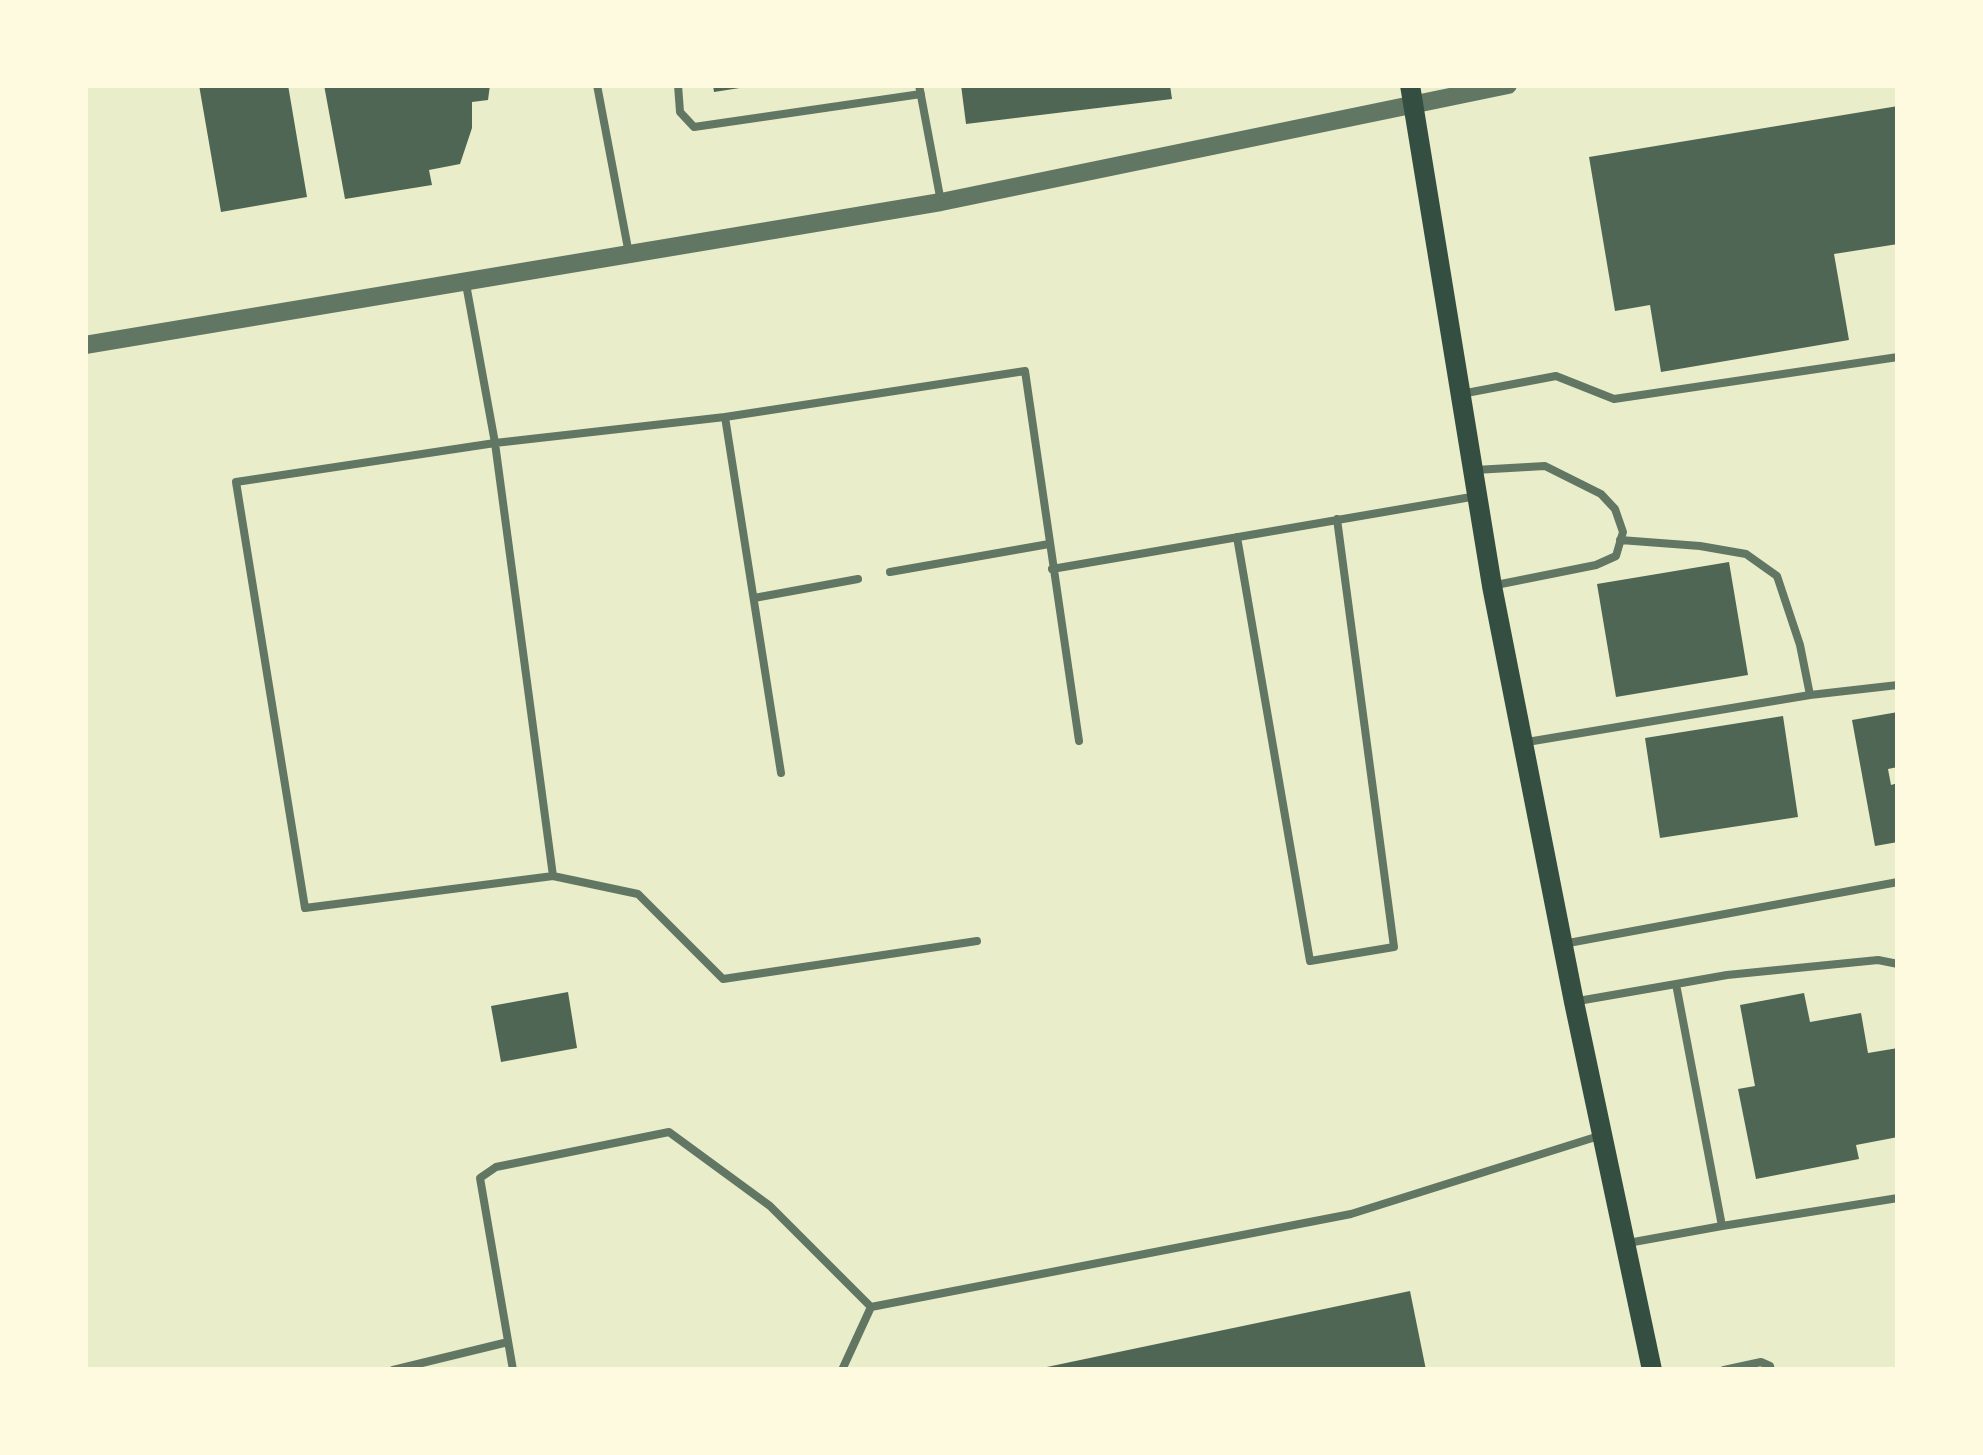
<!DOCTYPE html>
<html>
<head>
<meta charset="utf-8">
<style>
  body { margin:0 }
  #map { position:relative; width:1983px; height:1455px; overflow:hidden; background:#e9edc9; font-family:Spectral,serif }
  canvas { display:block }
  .frame { position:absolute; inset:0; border:88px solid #fefae0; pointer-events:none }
</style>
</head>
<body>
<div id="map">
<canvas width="1983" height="1455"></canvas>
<div class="frame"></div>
</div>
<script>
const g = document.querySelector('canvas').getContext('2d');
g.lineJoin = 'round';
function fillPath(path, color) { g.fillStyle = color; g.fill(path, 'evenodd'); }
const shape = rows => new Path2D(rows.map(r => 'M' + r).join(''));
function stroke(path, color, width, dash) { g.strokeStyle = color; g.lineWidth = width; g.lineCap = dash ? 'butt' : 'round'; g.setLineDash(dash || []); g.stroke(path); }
fillPath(shape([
  [199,85,288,85,307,197,221,212],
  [324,85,490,85,488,100,472,102,472,128,460,164,429,170,432,185,345,199],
  [713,85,746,85,746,87,714,92],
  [961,85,1170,85,1172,99,966,124],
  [1898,106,1898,244,1834,254,1849,340,1661,372,1650,305,1615,311,1589,157],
  [1729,562,1748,675,1616,697,1597,584],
  [1898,712,1898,767,1888,769,1891,785,1898,783,1898,842,1875,846,1852,720],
  [1783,716,1798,817,1660,838,1645,738],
  [568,992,577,1048,501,1062,491,1006],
  [1804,993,1810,1022,1861,1013,1868,1053,1898,1048,1898,1137,1856,1145,1859,1159,1756,1179,1738,1089,1755,1086,1740,1005],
  [1410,1291,1426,1370,1042,1370,1042,1368]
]), '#4f6655');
stroke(shape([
  [597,85,629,254],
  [678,85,680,112,694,127,921,94],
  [919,85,941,202],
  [466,284,495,443,725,417,1025,371,1079,741],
  [1461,394,1556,376,1614,399,1898,357],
  [725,417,781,773],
  [1475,470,1545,466,1601,494,1615,509,1623,532,1616,556,1596,565,1496,585],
  [1237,537,1310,961,1394,947,1337,519],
  [1052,569,1477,496],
  [890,572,1049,544],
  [754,598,858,579],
  [1810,695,1898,685],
  [1527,742,1810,695,1800,645,1777,576,1746,554,1700,546,1620,540],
  [553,876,305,908,236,482,495,443,553,876,638,894,723,979,977,941],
  [1563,944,1898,882],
  [1676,984,1727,975,1878,960,1898,964],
  [1578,1001,1676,984,1722,1226,1628,1243],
  [1722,1226,1898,1198],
  [393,1370,508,1342],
  [513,1370,480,1178,496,1167,669,1132,770,1206,871,1307],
  [842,1370,871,1307,1351,1214,1602,1135],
  [1724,1370,1761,1362,1770,1366,1771,1370]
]), '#617663', 8);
stroke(shape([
  [85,345,941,202,1508,85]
]), '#617663', 18);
stroke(shape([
  [1410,85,1492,586,1574,1002,1652,1370]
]), '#344e41', 20);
</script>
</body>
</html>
